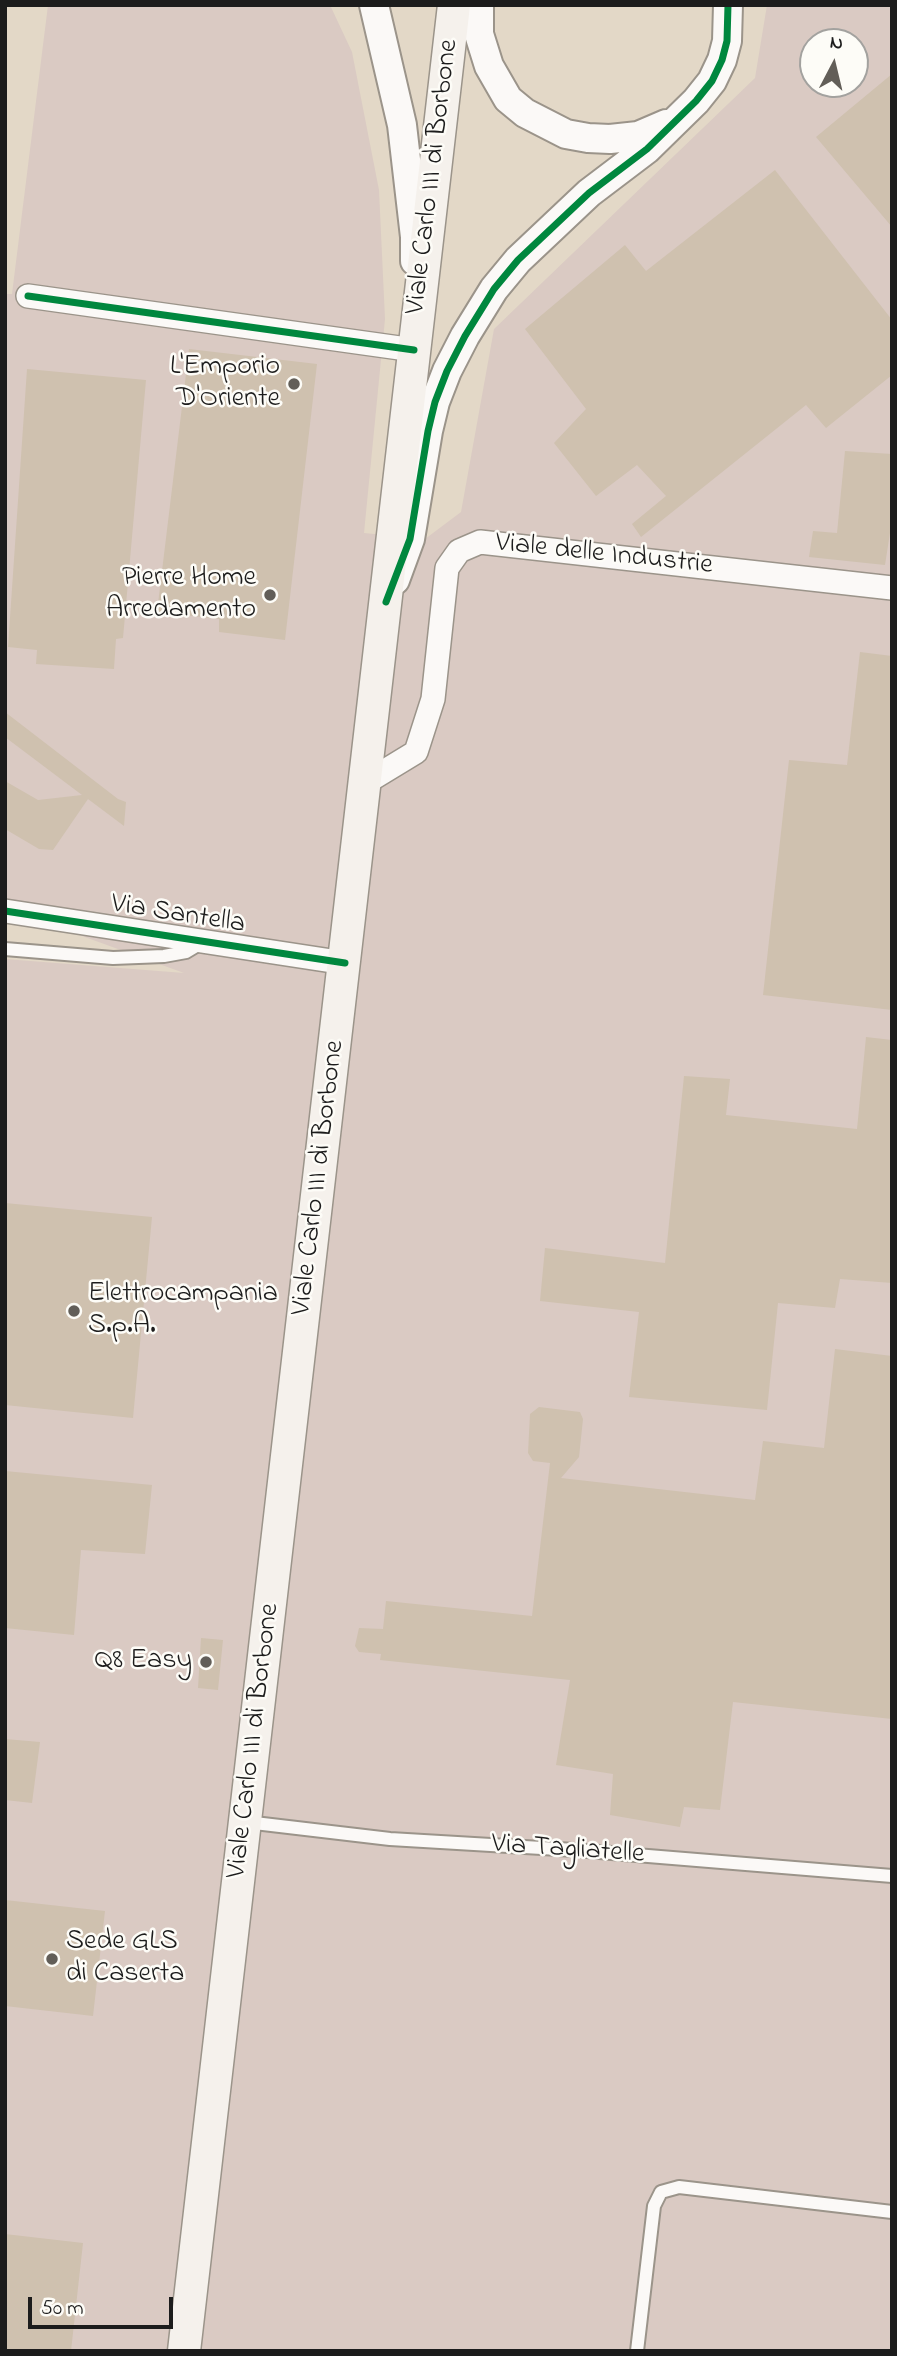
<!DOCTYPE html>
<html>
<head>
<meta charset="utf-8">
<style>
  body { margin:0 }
  #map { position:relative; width:897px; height:2356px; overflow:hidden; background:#e3d8c7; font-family:"Indie Flower",sans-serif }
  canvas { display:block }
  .frame { position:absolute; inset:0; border:7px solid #1c1c1c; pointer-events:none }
  .north { position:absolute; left:799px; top:28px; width:70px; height:70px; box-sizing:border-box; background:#fdfcf7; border:2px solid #a3a29f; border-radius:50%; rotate:7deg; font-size:19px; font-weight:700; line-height:28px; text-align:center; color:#1c1c1c }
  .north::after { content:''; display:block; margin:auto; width:24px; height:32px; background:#625e58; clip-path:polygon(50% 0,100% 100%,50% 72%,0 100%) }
  .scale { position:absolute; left:28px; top:2297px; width:145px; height:32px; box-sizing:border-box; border:4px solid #1c1c1c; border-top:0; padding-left:9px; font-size:21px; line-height:24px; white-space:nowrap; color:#1c1c1c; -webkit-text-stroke:5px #fdfcf7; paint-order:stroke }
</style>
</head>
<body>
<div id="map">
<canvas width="897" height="2356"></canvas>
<div class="frame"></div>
<div class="north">N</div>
<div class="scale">50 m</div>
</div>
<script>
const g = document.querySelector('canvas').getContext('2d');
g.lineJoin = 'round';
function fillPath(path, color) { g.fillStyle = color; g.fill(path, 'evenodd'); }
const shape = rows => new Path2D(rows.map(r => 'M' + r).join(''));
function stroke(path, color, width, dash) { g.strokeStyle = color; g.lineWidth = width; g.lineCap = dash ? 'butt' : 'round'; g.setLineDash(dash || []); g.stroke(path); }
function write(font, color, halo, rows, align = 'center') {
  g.font = font + ' "Indie Flower",sans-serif'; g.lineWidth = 5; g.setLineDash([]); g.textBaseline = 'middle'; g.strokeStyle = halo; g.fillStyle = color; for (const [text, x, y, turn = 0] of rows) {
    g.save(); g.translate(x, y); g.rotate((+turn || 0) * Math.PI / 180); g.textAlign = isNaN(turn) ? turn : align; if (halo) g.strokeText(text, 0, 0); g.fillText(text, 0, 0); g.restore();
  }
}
fillPath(shape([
  [48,5,330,5,352,52,379,190,385,319,364,533,425,539,461,512,494,329,755,78,767,5,892,5,892,2351,5,2351,5,959,184,973,5,908,5,294,12,294],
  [813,42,855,42,855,84,813,84]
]), '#dacac3');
fillPath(shape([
  [892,74,892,227,816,137],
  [775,170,892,320,892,375,826,428,806,405,641,537,632,524,666,496,637,465,596,496,554,443,586,409,525,329,625,245,646,271],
  [189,349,317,364,285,640,219,632,219,619,157,612],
  [27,369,146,380,123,638,116,639,114,669,36,664,37,650,8,647],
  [845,451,892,454,892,520,885,565,809,557,813,531,837,533],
  [860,652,892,656,892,1010,763,995,789,760,847,765],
  [5,712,118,799,126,802,124,826,88,799,53,850,39,849,5,829,5,781,38,800,82,795,5,737],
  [866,1037,892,1040,892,1283,840,1279,835,1308,778,1303,767,1410,629,1397,639,1312,540,1301,545,1248,665,1263,684,1076,730,1079,726,1115,857,1129],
  [5,1203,152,1217,133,1418,5,1405],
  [835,1349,892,1356,892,1719,733,1702,720,1810,684,1807,680,1827,610,1815,613,1774,556,1765,570,1680,380,1660,381,1654,359,1652,355,1646,359,1628,383,1629,386,1601,532,1616,550,1463,533,1461,528,1453,530,1414,539,1407,580,1412,583,1419,579,1457,561,1478,755,1500,763,1441,824,1448],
  [5,1471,152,1485,145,1554,81,1550,74,1635,5,1628],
  [201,1638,223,1640,218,1690,198,1688],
  [5,1739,40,1742,32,1803,5,1800],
  [5,1900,105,1911,93,2016,5,2006],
  [5,2234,83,2243,71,2351,5,2349]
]), '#cfc1af');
const service = shape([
  [5,949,113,958,164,956,186,952,201,943],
  [246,1822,390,1839,575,1850,892,1876],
  [637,2351,654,2206,661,2192,679,2187,892,2212]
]);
const minor = shape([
  [28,296,414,350],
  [365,783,416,752,433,699,447,568,459,551,480,542,892,588],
  [5,911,345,963]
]);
const tertiary = shape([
  [374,5,402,125,415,237,415,261],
  [479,5,479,34,489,66,508,99,525,113,566,134,588,138,610,139,638,136,666,124],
  [395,580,410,539,428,431,435,402,447,371,465,336,494,289,518,260,589,193,647,149,696,101,712,81,722,60,727,41,728,5]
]);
const secondary = shape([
  [184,2351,454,5]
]);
stroke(service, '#9b948a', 16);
stroke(minor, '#9b948a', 26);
stroke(tertiary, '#9b948a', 32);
stroke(secondary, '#9b948a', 35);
stroke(service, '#fbf9f7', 12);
stroke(minor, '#fbf9f7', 23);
stroke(tertiary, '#fbf9f7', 28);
stroke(secondary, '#f5f1ec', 32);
stroke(shape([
  [28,296,414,350],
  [386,602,410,539,428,431,435,402,447,371,465,336,494,289,518,260,589,193,647,149,696,101,712,81,722,60,727,41,728,5],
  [5,911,345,963]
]), '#00873e', 7);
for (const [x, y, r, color] of [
  [294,384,7,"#625e58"],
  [270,595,7,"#625e58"],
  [74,1311,7,"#625e58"],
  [206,1662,7,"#625e58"],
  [52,1959,7,"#625e58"]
]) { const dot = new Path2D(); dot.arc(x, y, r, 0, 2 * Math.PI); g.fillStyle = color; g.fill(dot); stroke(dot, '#fdfcf7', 2.5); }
write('28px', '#1c1c1c', '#fdfcf7', [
  ["Viale Carlo III di Borbone",434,177,-83],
  ["Viale delle Industrie",604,556,6],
  ["Via Santella",178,916,9],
  ["Viale Carlo III di Borbone",320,1178,-83],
  ["Viale Carlo III di Borbone",255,1741,-83],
  ["Via Tagliatelle",568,1851,4]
]);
write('28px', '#1c1c1c', '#fdfcf7', [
  ["L'Emporio",280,368],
  ["D'Oriente",280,400],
  ["Pierre Home",256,579],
  ["Arredamento",256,611],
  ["Elettrocampania",88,1295,"left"],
  ["S.p.A.",88,1327,"left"],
  ["Q8 Easy",192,1662],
  ["Sede GLS",66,1943,"left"],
  ["di Caserta",66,1975,"left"]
], 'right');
</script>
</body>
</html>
